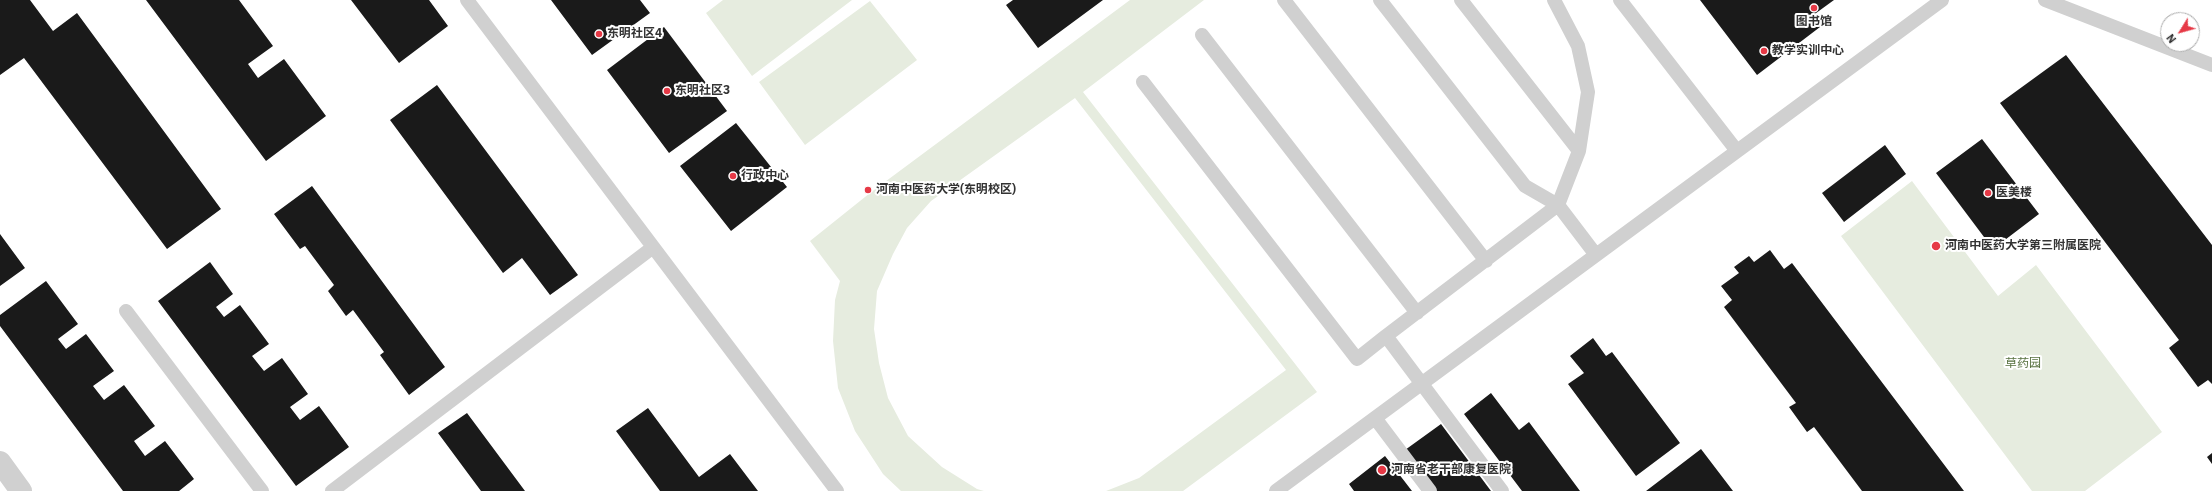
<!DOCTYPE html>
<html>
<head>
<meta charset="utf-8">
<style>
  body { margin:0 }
  #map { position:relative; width:2212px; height:491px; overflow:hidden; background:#fff; font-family:"IBM Plex Sans",sans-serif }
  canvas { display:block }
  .north { position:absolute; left:2160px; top:12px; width:40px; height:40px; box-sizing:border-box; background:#fff; border:1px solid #adadad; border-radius:50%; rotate:233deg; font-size:11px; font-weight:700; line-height:16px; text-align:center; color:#333 }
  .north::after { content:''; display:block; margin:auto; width:14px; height:18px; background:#e63946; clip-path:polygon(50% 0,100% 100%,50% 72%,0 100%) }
</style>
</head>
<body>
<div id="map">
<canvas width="2212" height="491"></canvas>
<div class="north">N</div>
</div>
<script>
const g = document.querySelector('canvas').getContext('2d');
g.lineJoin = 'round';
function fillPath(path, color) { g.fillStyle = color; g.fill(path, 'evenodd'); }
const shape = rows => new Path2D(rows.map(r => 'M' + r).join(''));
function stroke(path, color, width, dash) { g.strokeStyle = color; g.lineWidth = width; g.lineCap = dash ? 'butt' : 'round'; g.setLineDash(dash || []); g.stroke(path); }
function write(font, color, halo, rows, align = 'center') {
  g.font = font + ' "IBM Plex Sans","Noto Sans SC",sans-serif'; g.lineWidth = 4; g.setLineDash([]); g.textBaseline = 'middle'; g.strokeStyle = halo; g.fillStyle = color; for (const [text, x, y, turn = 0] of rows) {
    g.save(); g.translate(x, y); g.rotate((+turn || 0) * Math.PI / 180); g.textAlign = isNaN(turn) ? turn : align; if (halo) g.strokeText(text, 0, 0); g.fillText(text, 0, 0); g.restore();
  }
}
fillPath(shape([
  [723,0,852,0,752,76,706,13],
  [1130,0,1204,0,1083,92,1317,392,1183,491,1106,491,1139,478,1286,370,1075,98,931,201,907,228,893,254,877,291,874,329,879,363,888,398,908,436,942,467,977,489,984,491,901,491,883,474,855,431,838,388,833,341,835,300,840,281,810,241,870,193],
  [870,1,917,60,805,145,759,82],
  [1912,181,1998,296,2036,265,2162,432,2085,491,2032,491,1841,236]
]), '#e6ecdf');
fillPath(shape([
  [0,0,30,0,53,31,77,13,221,209,167,249,24,58,0,75],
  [146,0,239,0,273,46,248,64,258,78,284,59,326,116,266,161],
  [351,0,429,0,448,26,399,63],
  [551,0,640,0,650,13,592,55],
  [1013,0,1103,0,1038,48,1006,5],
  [1700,0,1834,0,1812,16,1820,27,1757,75],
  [664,27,727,111,669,153,607,70],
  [2066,55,2212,245,2212,384,2208,380,2198,387,2169,348,2179,340,2000,103],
  [437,85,578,275,550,295,522,258,503,273,390,120],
  [736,123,787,187,731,231,680,166],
  [1982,139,2039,214,1993,249,1936,173],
  [1885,145,1906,174,1844,222,1822,193],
  [312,186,445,367,409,395,380,355,384,352,353,310,346,316,328,291,334,285,305,246,300,249,274,214],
  [0,234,25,268,0,286],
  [1770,250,1784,269,1792,263,1964,491,1862,491,1814,427,1807,432,1789,407,1796,403,1724,307,1732,300,1721,286,1739,273,1734,267,1749,256,1754,262],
  [210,262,233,294,216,307,224,317,240,305,269,344,252,356,264,371,282,358,308,394,290,407,300,420,319,406,349,447,296,486,158,301],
  [46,281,78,324,58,339,66,349,86,334,114,371,93,386,104,400,124,385,155,426,134,441,145,456,165,441,194,479,179,491,123,491,0,326,0,315],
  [1593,338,1606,356,1612,352,1680,443,1636,476,1568,384,1584,373,1570,356],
  [1491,393,1519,430,1529,422,1580,491,1522,491,1464,414],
  [648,408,699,477,730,454,758,491,660,491,616,431],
  [467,413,525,491,481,491,438,433],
  [1441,424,1491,491,1436,491,1405,450],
  [1701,449,1733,491,1646,491],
  [2212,453,2212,464,2207,457],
  [1385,456,1412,491,1354,491,1349,484]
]), '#1a1a1a');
stroke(shape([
  [467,0,837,491],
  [1284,0,1486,261],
  [1380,0,1525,186,1558,205,1579,151,1461,0],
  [1554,0,1578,46,1588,92,1579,151],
  [1620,0,1737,151],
  [2045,0,2212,65],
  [1202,35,1417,313],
  [1143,82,1357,359,1386,336],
  [126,311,262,491],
  [1375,418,1430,491],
  [332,491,652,248],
  [1276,491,1942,0],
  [1502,491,1386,336,1558,205,1596,255]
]), '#d0d0d0', 14);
stroke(shape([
  [0,462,21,491]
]), '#d0d0d0', 22);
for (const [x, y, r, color] of [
  [1814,8,4,"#e63946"],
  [599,34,4,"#e63946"],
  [1764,51,4,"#e63946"],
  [667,91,4,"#e63946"],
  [733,176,4,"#e63946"],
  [868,190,4,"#e63946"],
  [1988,193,4,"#e63946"],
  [1936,246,5,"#e63946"],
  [1382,470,5,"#e63946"]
]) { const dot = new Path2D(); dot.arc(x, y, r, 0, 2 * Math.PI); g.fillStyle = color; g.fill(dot); stroke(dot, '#fff', 1.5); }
write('bold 12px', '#333', '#fff', [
  ["图书馆",1814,22,"center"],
  ["东明社区4",607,34],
  ["教学实训中心",1772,51],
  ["东明社区3",675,91],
  ["行政中心",741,176],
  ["河南中医药大学(东明校区)",876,190],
  ["医美楼",1996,193],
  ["河南中医药大学第三附属医院",1945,246],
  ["河南省老干部康复医院",1391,470]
], 'left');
write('12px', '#56703f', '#fff', [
  ["草药园",2023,364]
]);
</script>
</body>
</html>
